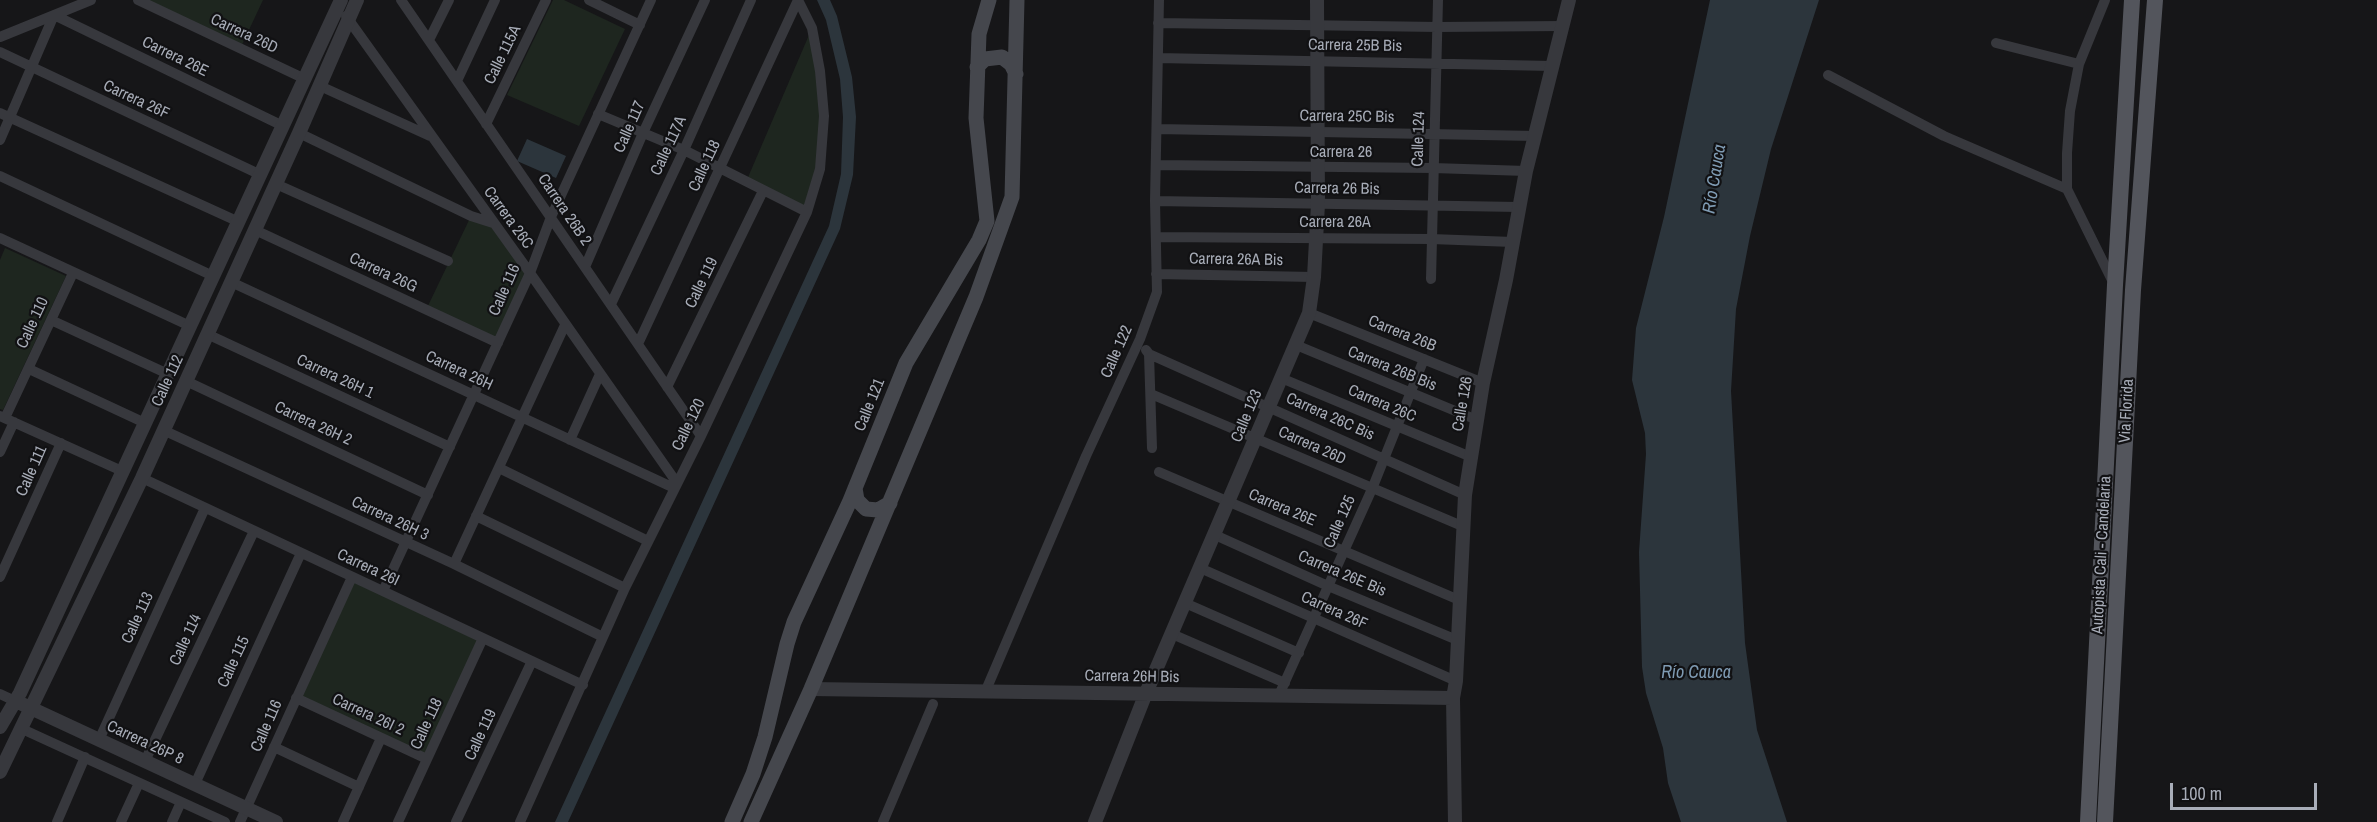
<!DOCTYPE html>
<html>
<head>
<meta charset="utf-8">
<style>
  body { margin:0 }
  #map { position:relative; width:2377px; height:822px; overflow:hidden; background:#161618; font-family:"Archivo Narrow",sans-serif }
  canvas { display:block }
  .scale { position:absolute; left:2170px; top:783px; width:147px; height:27px; box-sizing:border-box; border:3px solid #a8adb8; border-top:0; padding-left:8px; font-size:18px; line-height:21px; white-space:nowrap; color:#a8adb8; -webkit-text-stroke:4px #111113; paint-order:stroke }
</style>
</head>
<body>
<div id="map">
<canvas width="2377" height="822"></canvas>
<div class="scale">100 m</div>
</div>
<script>
const g = document.querySelector('canvas').getContext('2d');
g.lineJoin = 'round';
function fillPath(path, color) { g.fillStyle = color; g.fill(path, 'evenodd'); }
const shape = rows => new Path2D(rows.map(r => 'M' + r).join(''));
function stroke(path, color, width, dash) { g.strokeStyle = color; g.lineWidth = width; g.lineCap = dash ? 'butt' : 'round'; g.setLineDash(dash || []); g.stroke(path); }
function write(font, color, halo, rows, align = 'center') {
  g.font = font + ' "Archivo Narrow",sans-serif'; g.lineWidth = 4.5; g.setLineDash([]); g.textBaseline = 'middle'; g.strokeStyle = halo; g.fillStyle = color; for (const [text, x, y, turn = 0] of rows) {
    g.save(); g.translate(x, y); g.rotate((+turn || 0) * Math.PI / 180); g.textAlign = isNaN(turn) ? turn : align; if (halo) g.strokeText(text, 0, 0); g.fillText(text, 0, 0); g.restore();
  }
}
fillPath(shape([
  [138,0,263,0,240,49],
  [553,0,564,0,625,29,579,126,507,95],
  [812,28,820,71,820,169,807,212,746,182],
  [471,216,493,223,530,273,498,343,426,310],
  [5,248,66,276,3,410,0,409,0,260],
  [352,577,483,638,427,759,296,698]
]), '#1e261f');
fillPath(shape([
  [817,0,830,0,837,16,852,77,856,117,853,175,840,229,568,822,555,822,829,226,841,174,843,117,840,79,826,20],
  [1710,0,1819,0,1771,149,1750,236,1736,309,1731,391,1745,643,1757,730,1787,822,1681,822,1668,783,1663,748,1646,693,1642,667,1639,552,1646,454,1645,433,1632,380,1636,328,1664,217],
  [527,139,566,156,556,178,517,161]
]), '#2c353c');
stroke(shape([
  [138,0,305,79],
  [401,0,701,436],
  [589,0,640,25],
  [2105,0,2079,64,2070,111,2067,153,2067,189,2113,282],
  [346,16,530,273,677,483],
  [1158,23,1438,27,1563,26],
  [0,37,91,0],
  [429,40,449,0],
  [1996,43,2079,64],
  [0,52,261,175],
  [1158,58,1552,66],
  [1828,75,1944,136,2067,189],
  [457,81,495,0],
  [320,86,430,136],
  [0,113,239,222],
  [598,114,684,150,807,212],
  [486,124,546,0],
  [1157,129,1536,136],
  [299,133,471,216,493,223],
  [0,140,54,15,283,126],
  [1156,165,1433,168,1526,171],
  [0,176,213,276],
  [276,184,448,261],
  [1155,201,1519,207],
  [255,230,498,343],
  [1157,237,1431,239,1513,242],
  [0,238,190,326],
  [585,267,643,133,705,0],
  [1156,274,1314,277],
  [1431,279,1438,0],
  [231,282,674,488],
  [611,304,684,150,751,0],
  [1309,313,1483,383],
  [51,320,168,374],
  [207,334,450,447],
  [638,344,798,0],
  [1296,345,1477,420],
  [1146,350,1149,354,1152,448],
  [1149,354,1465,495],
  [29,369,145,423],
  [1281,378,1471,457],
  [186,381,428,495],
  [667,387,763,191],
  [1151,394,1462,526],
  [0,416,122,471],
  [5,418,73,273],
  [163,430,454,564,603,637],
  [570,440,600,374],
  [0,452,14,422],
  [499,468,648,541],
  [1159,472,1459,600],
  [142,478,583,685],
  [476,516,625,588],
  [1215,535,1328,586,1457,640],
  [454,564,565,325],
  [1200,568,1456,681],
  [0,577,61,443],
  [383,591,530,273,551,217,651,0],
  [1185,603,1299,653],
  [1172,634,1285,683],
  [986,690,1086,456,1140,339,1157,292,1155,201,1159,0],
  [0,694,15,701],
  [1279,695,1372,489,1424,359],
  [296,698,427,759],
  [20,728,225,822],
  [99,740,205,508],
  [274,747,359,787],
  [145,761,254,531],
  [195,784,301,553],
  [57,822,85,757],
  [121,822,139,783],
  [172,822,181,802],
  [240,822,352,577],
  [343,822,381,738],
  [398,822,483,638],
  [456,822,532,661],
  [520,822,625,588,701,436,807,212,820,169,824,116,820,71,812,28,798,0],
  [883,822,933,704]
]), '#37383d', 10);
stroke(shape([
  [811,689,1453,698],
  [22,704,276,822],
  [0,727,20,693,341,0],
  [0,772,142,478,299,133,357,0],
  [1095,822,1146,693,1309,313,1314,277,1318,204,1317,0],
  [1455,822,1453,698,1456,681,1465,495,1483,383,1506,280,1526,171,1569,0]
]), '#37383d', 14);
stroke(shape([
  [977,67,985,59,1002,57,1011,64,1016,74],
  [855,488,857,500,866,509,878,510,890,503],
  [732,822,753,774,765,737,787,644,794,622,849,503,906,363,979,240,987,221,976,118,979,34,989,0],
  [751,822,811,689,976,297,1012,197,1017,0]
]), '#45474d', 15);
stroke(shape([
  [2088,822,2115,285,2132,0],
  [2105,822,2133,290,2155,0]
]), '#53555c', 16);
write('16px', '#a8adb8', '#111113', [
  ["Carrera 26D",244,34,25],
  ["Carrera 25B Bis",1355,46,1],
  ["Calle 115A",503,55,-64],
  ["Carrera 26E",175,57,26],
  ["Carrera 26F",136,100,25],
  ["Carrera 25C Bis",1347,117,1],
  ["Calle 117",630,127,-66],
  ["Calle 124",1419,139,-88],
  ["Calle 117A",669,146,-65],
  ["Carrera 26",1341,153],
  ["Calle 118",705,166,-65],
  ["Carrera 26 Bis",1337,189,1],
  ["Carrera 26B 2",564,210,56],
  ["Carrera 26C",508,218,54],
  ["Carrera 26A",1335,223],
  ["Carrera 26A Bis",1236,260,1],
  ["Carrera 26G",383,273,25],
  ["Calle 119",702,283,-64],
  ["Calle 116",505,290,-66],
  ["Calle 110",33,323,-65],
  ["Carrera 26B",1402,334,22],
  ["Calle 122",1117,352,-66],
  ["Carrera 26B Bis",1392,369,22],
  ["Carrera 26H",459,371,25],
  ["Carrera 26H 1",335,377,25],
  ["Calle 112",168,381,-65],
  ["Carrera 26C",1382,404,23],
  ["Calle 126",1463,404,-80],
  ["Calle 121",870,405,-68],
  ["Via Florida",2127,411,-87],
  ["Calle 123",1247,416,-67],
  ["Carrera 26C Bis",1330,417,24],
  ["Carrera 26H 2",313,424,25],
  ["Calle 120",689,425,-64],
  ["Carrera 26D",1312,446,24],
  ["Calle 111",32,471,-66],
  ["Carrera 26E",1282,508,23],
  ["Carrera 26H 3",390,519,25],
  ["Calle 125",1340,522,-66],
  ["Autopista Cali - Candelaria",2102,555,-87],
  ["Carrera 26I",368,568,25],
  ["Carrera 26E Bis",1342,574,23],
  ["Carrera 26F",1334,611,24],
  ["Calle 113",138,618,-65],
  ["Calle 114",186,640,-65],
  ["Calle 115",234,662,-65],
  ["Carrera 26H Bis",1132,677,1],
  ["Carrera 26I 2",368,715,25],
  ["Calle 118",427,724,-65],
  ["Calle 116",267,726,-66],
  ["Calle 119",481,735,-65],
  ["Carrera 26P 8",145,743,25]
]);
write('italic 18px', '#7f9bb3', '#111113', [
  ["Río Cauca",1715,179,-81],
  ["Río Cauca",1696,673]
]);
</script>
</body>
</html>
